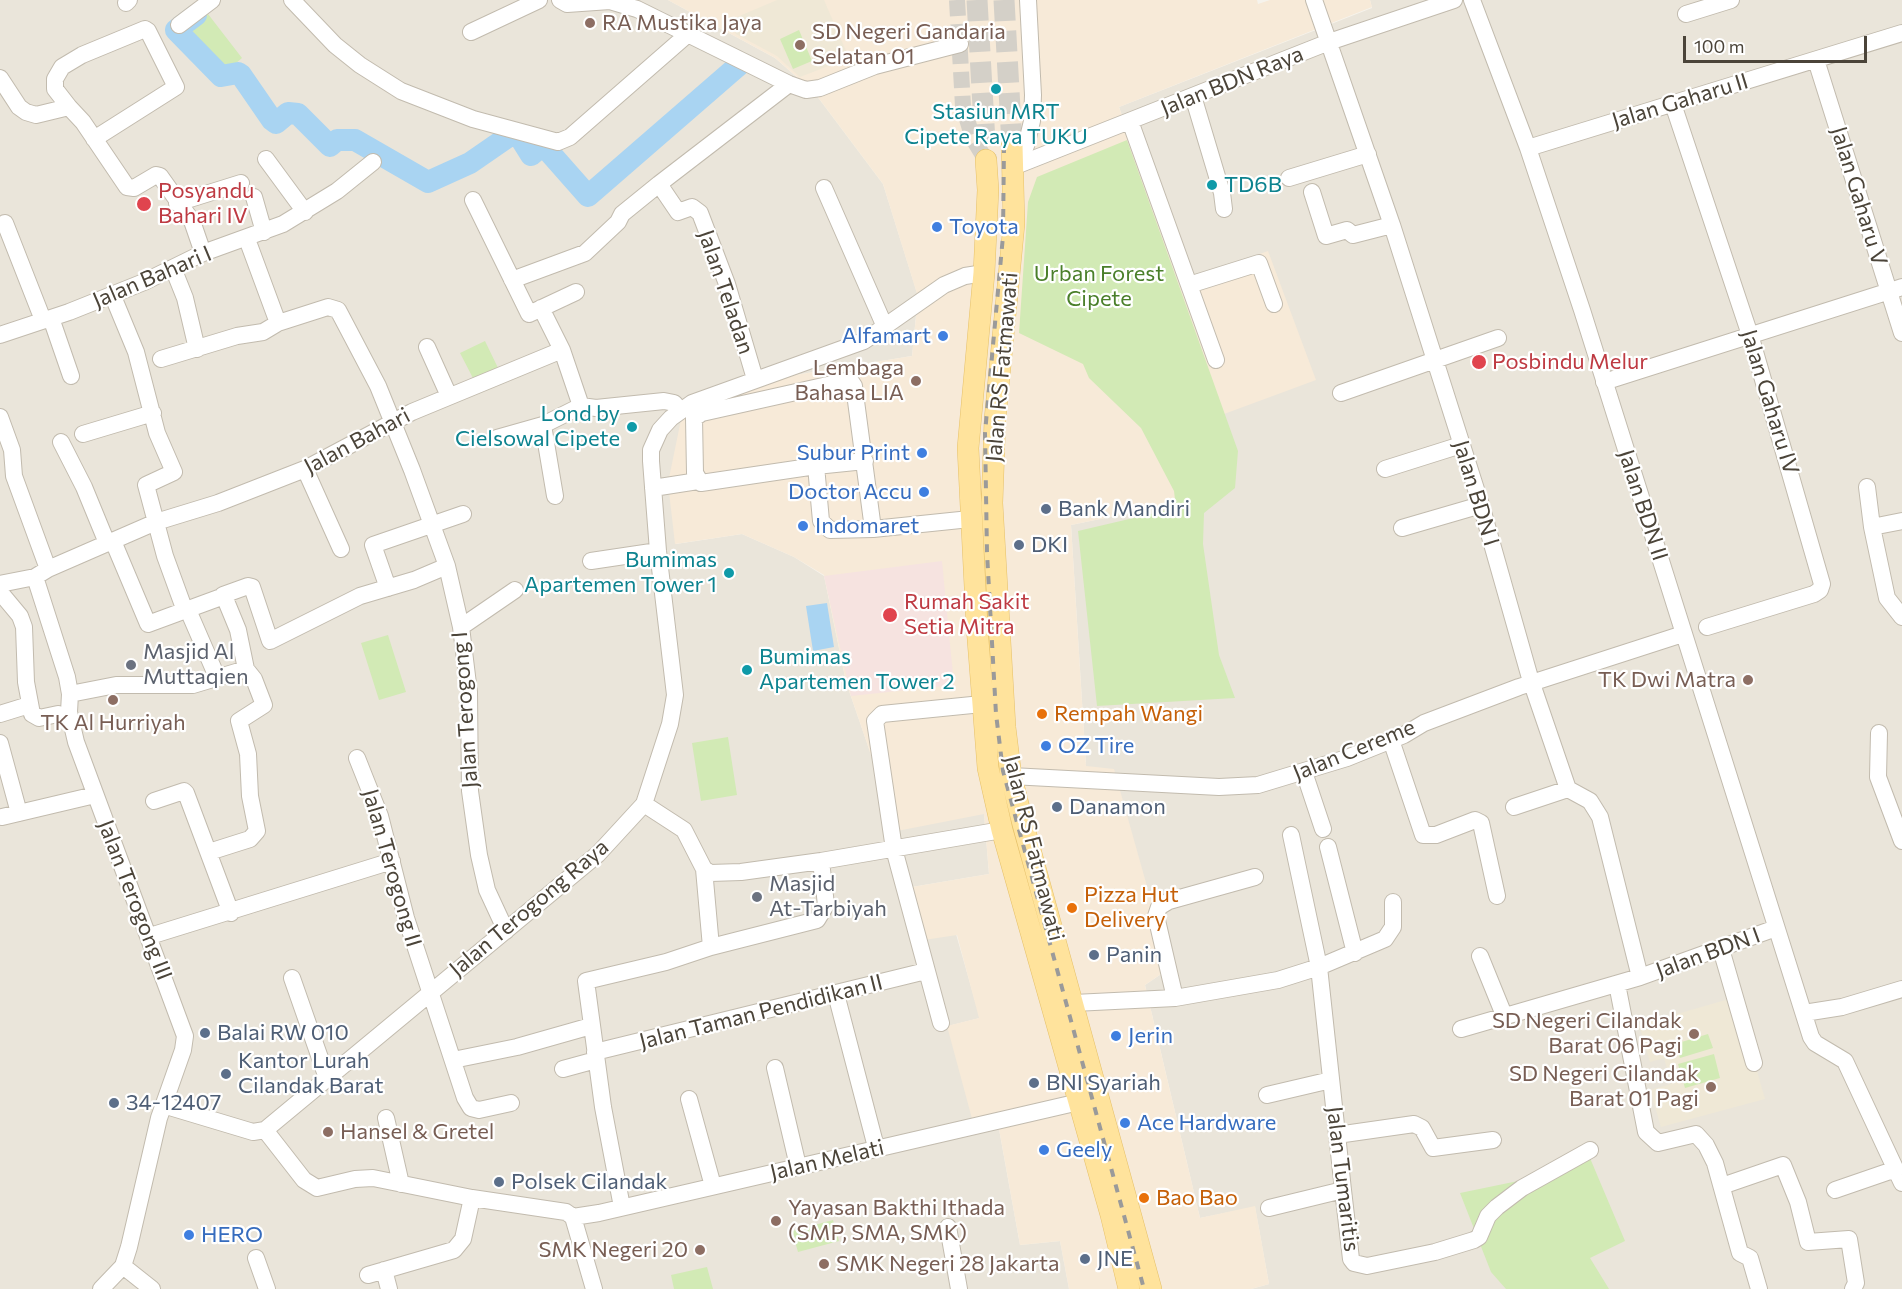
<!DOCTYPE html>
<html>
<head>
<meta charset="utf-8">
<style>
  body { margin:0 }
  #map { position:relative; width:1902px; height:1289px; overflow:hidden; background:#f6f3ec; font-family:Commissioner,sans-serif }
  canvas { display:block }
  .scale { position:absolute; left:1683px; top:36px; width:184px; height:27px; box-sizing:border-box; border:3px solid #4b4439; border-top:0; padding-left:8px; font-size:18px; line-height:21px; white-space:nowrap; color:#4b4439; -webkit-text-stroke:4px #fff; paint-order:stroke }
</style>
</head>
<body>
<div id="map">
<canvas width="1902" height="1289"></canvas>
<div class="scale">100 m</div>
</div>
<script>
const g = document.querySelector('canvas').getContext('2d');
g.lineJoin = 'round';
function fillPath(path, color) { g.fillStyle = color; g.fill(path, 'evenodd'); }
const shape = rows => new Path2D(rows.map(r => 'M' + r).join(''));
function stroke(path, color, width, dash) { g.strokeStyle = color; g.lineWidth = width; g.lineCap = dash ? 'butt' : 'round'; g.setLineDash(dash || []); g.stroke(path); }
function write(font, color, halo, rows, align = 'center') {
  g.font = font + ' Commissioner,sans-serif'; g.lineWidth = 4.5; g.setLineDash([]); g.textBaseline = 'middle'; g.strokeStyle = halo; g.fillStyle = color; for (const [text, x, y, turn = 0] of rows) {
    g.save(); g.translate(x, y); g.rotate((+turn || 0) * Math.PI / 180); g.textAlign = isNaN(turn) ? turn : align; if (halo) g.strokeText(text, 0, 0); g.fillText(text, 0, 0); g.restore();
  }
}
fillPath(shape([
  [0,0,668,0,775,58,814,92,883,184,918,296,912,356,703,390,676,544,742,534,794,557,824,576,846,682,897,830,984,813,989,874,906,888,956,934,980,1018,948,1026,997,1118,1020,1245,1060,1241,1069,1289,0,1289],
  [1370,0,1902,0,1902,1289,1251,1289,1269,1284,1255,1207,1200,1218,1145,985,1170,968,1086,766,1071,525,1168,505,1182,282,1119,107,1372,8]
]), '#eae5da');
fillPath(shape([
  [668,0,1257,0,1258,4,1270,0,1370,0,1372,7,1119,107,1181,282,1268,251,1316,380,1197,424,1195,481,1168,505,1071,525,1086,766,1114,769,1170,968,1145,985,1200,1218,1255,1206,1269,1284,1251,1289,1069,1289,1060,1241,1020,1245,997,1118,974,1126,947,1026,979,1018,957,935,917,941,906,888,989,874,984,814,897,831,846,682,824,575,794,557,742,534,675,544,668,483,684,405,703,390,912,356,918,297,883,184,814,92,775,58]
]), '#f7ead8');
fillPath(shape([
  [777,0,824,0,849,58,800,77,777,56,736,34,730,20],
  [1736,997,1765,1099,1661,1127,1650,1090,1671,1084,1664,1058,1650,1062,1639,1025]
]), '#efe8d6');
fillPath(shape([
  [942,561,954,685,851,696,824,576]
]), '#f6e3e0');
fillPath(shape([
  [208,14,242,58,224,73,190,28],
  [799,30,812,61,793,69,780,39],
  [1127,140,1238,451,1235,488,1204,513,1203,544,1219,655,1235,698,1097,706,1078,531,1176,508,1174,491,1141,428,1089,378,1083,364,1019,333,1028,202,1037,177],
  [485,341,499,370,475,382,460,353],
  [388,635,406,692,379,700,361,643],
  [728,737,737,795,701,801,692,743],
  [1708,1034,1713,1048,1680,1058,1675,1044],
  [1714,1054,1720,1078,1685,1088,1678,1064],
  [1587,1151,1625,1241,1590,1258,1609,1289,1506,1289,1491,1272,1460,1193,1547,1175],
  [833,1220,839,1241,798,1252,792,1231],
  [707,1267,713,1289,674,1289,671,1275]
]), '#d2eab5');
fillPath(shape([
  [827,603,834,647,813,651,806,606]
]), '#a9d4f2');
stroke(shape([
  [196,15,176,30,221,76,238,73,241,75,272,120,276,123,288,113,298,114,330,146,337,140,355,140,428,182,470,163,512,134,521,139,531,155,543,145,588,196,739,65]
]), '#a9d4f2', 22);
stroke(shape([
  [957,0,963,106,973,139,986,160]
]), '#d4d0c8', 16, [16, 8]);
stroke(shape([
  [977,0,986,160],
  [1004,0,1012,145]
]), '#d4d0c8', 21, [21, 10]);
const minor = shape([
  [292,0,335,45,360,65,401,91,473,119,558,142,570,137,688,34],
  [560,0,567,4,610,1,637,9,789,84,806,90,820,88,875,66,960,44],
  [1314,0,1392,225,1481,505,1530,678,1568,789,1590,801,1600,817,1640,977],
  [1472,0,1528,148,1582,310,1811,1037,1815,1043,1845,1061,1902,1183],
  [126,3,129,0],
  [1686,14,1731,0],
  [179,25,212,0],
  [471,32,539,0],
  [1816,60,1902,333],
  [0,78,19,107,26,112,36,115,69,107,83,122,127,187,134,188,156,175,160,176,192,221,203,253],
  [1193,96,1222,193,1224,209],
  [1673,104,1751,338,1822,584,1820,590,1814,594,1707,627],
  [69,107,55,89,55,79,62,67,82,55,145,29,148,31,176,87,94,139],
  [1130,121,1216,360],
  [1528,148,1902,33],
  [266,159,305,212],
  [1013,159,1026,146,1032,121,1033,95,1028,0],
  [1013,167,1329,42,1454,0],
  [1289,178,1368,154],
  [824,188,885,327],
  [1312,192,1326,236,1347,230,1353,235,1392,225],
  [254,197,264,232],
  [473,200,529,314,576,292],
  [177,203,241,183],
  [5,223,43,320],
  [247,239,278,323,328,307,338,310,378,386,412,470,447,566,461,627,469,692,470,791,479,855,487,890,506,931],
  [173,268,185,298,197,349],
  [512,280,585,253,618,222,622,214,659,184],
  [1189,285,1259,263,1274,304],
  [112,294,136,352,157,433,174,472,146,485,165,556,185,611],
  [541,308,562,350,581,406,596,408,664,401,674,403,681,411],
  [51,318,71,376],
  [0,335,69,312,144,282,203,253,283,224,337,191,373,162],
  [427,347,449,396],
  [161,359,237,336,263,332,278,323],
  [755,379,727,284,700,213,692,207,678,212,659,184,789,84],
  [1604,382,1902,287],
  [1341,393,1498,338],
  [0,417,12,450,14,476,48,569],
  [543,425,555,496],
  [83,434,153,413],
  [497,438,543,425,581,406],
  [61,442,84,487,107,543],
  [816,466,865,461],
  [305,469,341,549],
  [1385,469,1461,445],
  [1867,487,1872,527,1887,598,1902,617],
  [653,488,698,481],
  [1872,527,1902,521],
  [1402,528,1481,505],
  [873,529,854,386,850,380,702,413,694,418,695,473,701,483,816,466,821,521,830,530,873,529,970,519],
  [113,541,148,624,224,596,238,630,246,669],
  [591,561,658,551],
  [35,577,67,677,70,694,69,712,76,742,185,1036,183,1050,159,1118,129,1247,123,1266,101,1289],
  [0,584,35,577,48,569,156,522,218,503,305,469,412,412,562,350],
  [388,588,373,545,463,514],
  [0,592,20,616,24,627,26,682,32,714,39,718,58,714],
  [223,595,248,586,252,587,270,641,360,596,414,580,447,566],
  [188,610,217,677],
  [461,627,515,590],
  [70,694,116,685,193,685,246,669],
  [0,714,29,705],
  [1879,733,1878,777,1902,841],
  [1391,740,1423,835,1436,835,1475,820,1481,823,1497,896],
  [0,743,19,813],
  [357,758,380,816,406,918,465,1098,471,1108,479,1110,511,1103],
  [1304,772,1323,829],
  [1011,776,1219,787,1258,785,1347,758,1404,735,1424,723,1519,687,1683,634],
  [154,801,184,791,186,793,231,913],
  [644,804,684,830,704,869,710,873,741,872,821,861,1002,830],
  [1514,807,1568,789],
  [2,817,95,795],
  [1291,835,1319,967,1343,1190,1351,1259,1354,1263,1367,1266,1435,1252,1474,1240,1479,1237,1488,1216,1497,1207,1522,1188,1590,1150],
  [1328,847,1355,953],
  [209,852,250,839,257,831,250,796,248,754,239,721,264,705,254,679,246,669],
  [704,869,711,947],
  [150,936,392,861],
  [1721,949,1754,1063],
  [1480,956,1504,1015],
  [292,978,327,1078],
  [1617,984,1646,1132,1658,1143,1696,1134,1706,1145,1715,1163,1740,1253,1750,1258,1759,1289],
  [836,994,876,1147],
  [1175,998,1156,916,1159,907,1169,901,1255,877],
  [1074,1003,1175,998,1278,980,1319,967,1385,939,1393,927,1393,902],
  [1804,1013,1842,1007,1902,989],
  [941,1023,894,849,875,721,882,714,982,704],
  [1461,1029,1640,977,1776,928],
  [595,1052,926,971],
  [453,1060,517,1047,591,1026],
  [775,1068,798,1166],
  [563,1069,596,1060],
  [1267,1095,1331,1080],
  [689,1099,713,1186],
  [163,1105,253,1132,265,1130,598,854,644,804,670,724,675,695,658,551,651,461,651,450,660,430,671,418,692,403,864,341,944,285,965,276,984,273],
  [386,1118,401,1184],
  [265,1130,304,1180,317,1188,355,1179,373,1178,472,1198,566,1212,573,1217],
  [1337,1135,1414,1124,1422,1128,1433,1148,1493,1140],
  [1722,1186,1783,1165,1798,1202,1808,1242,1849,1239,1856,1283,1853,1289],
  [1835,1190,1896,1169],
  [622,1207,603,1107,586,981,666,962,711,947,817,920,826,905,821,861],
  [1269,1208,1343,1190],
  [573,1217,599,1213,1079,1102],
  [573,1217,594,1289],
  [948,1227,959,1289],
  [256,1258,267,1289],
  [123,1266,152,1289],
  [384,1270,389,1289],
  [368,1275,454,1250,463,1239,472,1198]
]);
const major = shape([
  [1012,145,1014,224,995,419,992,503,1005,727,1011,776,1023,824,1151,1289],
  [986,160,988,190,984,273,968,448,977,627,988,768,1002,830,1111,1215,1129,1289]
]);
stroke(minor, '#c2bbae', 18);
stroke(major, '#e6c16a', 22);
stroke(minor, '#fff', 16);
stroke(major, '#ffe39c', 21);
stroke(shape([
  [1004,145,1003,236,985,433,987,553,996,714,1003,771,1144,1289]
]), '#9a9a9a', 4, [8, 8]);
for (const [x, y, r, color] of [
  [590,23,6,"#8d6e63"],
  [800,45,6,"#8d6e63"],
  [996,89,6,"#0f9aa8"],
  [1212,185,6,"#0f9aa8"],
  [144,204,8,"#e0444e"],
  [937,227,6,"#3f7fe0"],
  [943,336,6,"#3f7fe0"],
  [1479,362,8,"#e0444e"],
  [916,381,6,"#8d6e63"],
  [632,427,6,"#0f9aa8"],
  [922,453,6,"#3f7fe0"],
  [924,492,6,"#3f7fe0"],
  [1046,509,6,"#5c6f8a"],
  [803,526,6,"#3f7fe0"],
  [1019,545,6,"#5c6f8a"],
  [729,573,6,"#0f9aa8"],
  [890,615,8,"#e0444e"],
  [131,665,6,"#6b7280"],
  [747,670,6,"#0f9aa8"],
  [1748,680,6,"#8d6e63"],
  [113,700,6,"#8d6e63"],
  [1042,714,6,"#e8710a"],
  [1046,746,6,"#3f7fe0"],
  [1057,807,6,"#5c6f8a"],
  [757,897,6,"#6b7280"],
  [1072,908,6,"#e8710a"],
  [1094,955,6,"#5c6f8a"],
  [205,1033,6,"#5c6f8a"],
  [1694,1034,6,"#8d6e63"],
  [1116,1036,6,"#3f7fe0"],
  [226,1074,6,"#5c6f8a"],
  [1034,1083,6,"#5c6f8a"],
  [1711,1087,6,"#8d6e63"],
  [114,1103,6,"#5c6f8a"],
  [1125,1123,6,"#3f7fe0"],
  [328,1132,6,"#8d6e63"],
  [1044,1150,6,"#3f7fe0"],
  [499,1182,6,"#5c6f8a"],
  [1144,1198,6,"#e8710a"],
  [776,1221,6,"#8d6e63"],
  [189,1235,6,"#3f7fe0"],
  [700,1250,6,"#8d6e63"],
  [1085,1259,6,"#5c6f8a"],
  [824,1264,6,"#8d6e63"]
]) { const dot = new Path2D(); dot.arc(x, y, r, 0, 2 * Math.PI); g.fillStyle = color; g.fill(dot); stroke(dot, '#fff', 2); }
write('22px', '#785e54', '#fff', [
  ["RA Mustika Jaya",602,23],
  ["SD Negeri Gandaria",812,32],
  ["Selatan 01",812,57],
  ["Lembaga",904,368,"right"],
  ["Bahasa LIA",904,393,"right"],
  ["TK Dwi Matra",1736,680,"right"],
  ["TK Al Hurriyah",113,723,"center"],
  ["SD Negeri Cilandak",1682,1021,"right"],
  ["Barat 06 Pagi",1682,1046,"right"],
  ["SD Negeri Cilandak",1699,1074,"right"],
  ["Barat 01 Pagi",1699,1099,"right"],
  ["Hansel & Gretel",340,1132],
  ["Yayasan Bakthi Ithada",788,1208],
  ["(SMP, SMA, SMK)",788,1233],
  ["SMK Negeri 20",688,1250,"right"],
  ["SMK Negeri 28 Jakarta",836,1264]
], 'left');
write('22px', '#4b4439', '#fff', [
  ["Jalan BDN Raya",1232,81,-22],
  ["Jalan Gaharu II",1680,101,-17],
  ["Jalan Gaharu V",1859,196,73],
  ["Jalan Bahari I",152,277,-23],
  ["Jalan Teladan",726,292,71],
  ["Jalan RS Fatmawati",1002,367,-85],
  ["Jalan Gaharu IV",1770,402,73],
  ["Jalan Bahari",357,441,-28],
  ["Jalan BDN I",1476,493,73],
  ["Jalan BDN II",1643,505,72],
  ["Jalan Terogong I",465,710,-94],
  ["Jalan Cereme",1354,750,-22],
  ["Jalan RS Fatmawati",1034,848,76],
  ["Jalan Terogong II",392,868,74],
  ["Jalan Terogong III",135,900,69],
  ["Jalan Terogong Raya",529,908,-40],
  ["Jalan BDN I",1708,953,-20],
  ["Jalan Taman Pendidikan II",761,1012,-14],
  ["Jalan Melati",827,1160,-13],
  ["Jalan Tumaritis",1343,1179,83]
]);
write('22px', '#0d838f', '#fff', [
  ["Stasiun MRT",996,112,"center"],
  ["Cipete Raya TUKU",996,137,"center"],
  ["TD6B",1224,185],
  ["Lond by",620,414,"right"],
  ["Cielsowal Cipete",620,439,"right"],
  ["Bumimas",717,560,"right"],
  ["Apartemen Tower 1",717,585,"right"],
  ["Bumimas",759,657],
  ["Apartemen Tower 2",759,682]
], 'left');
write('22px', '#be3a42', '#fff', [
  ["Posyandu",158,191],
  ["Bahari IV",158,216],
  ["Posbindu Melur",1492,362],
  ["Rumah Sakit",904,602],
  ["Setia Mitra",904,627]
], 'left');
write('22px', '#366cbe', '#fff', [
  ["Toyota",949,227],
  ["Alfamart",931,336,"right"],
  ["Subur Print",910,453,"right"],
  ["Doctor Accu",912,492,"right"],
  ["Indomaret",815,526],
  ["OZ Tire",1058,746],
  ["Jerin",1128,1036],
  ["Ace Hardware",1137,1123],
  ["Geely",1056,1150],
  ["HERO",201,1235]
], 'left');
write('22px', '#4a7f2a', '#fff', [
  ["Urban Forest",1099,274],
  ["Cipete",1099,299]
]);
write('22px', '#4e5e75', '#fff', [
  ["Bank Mandiri",1058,509],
  ["DKI",1031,545],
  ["Danamon",1069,807],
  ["Panin",1106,955],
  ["Balai RW 010",217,1033],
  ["Kantor Lurah",238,1061],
  ["Cilandak Barat",238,1086],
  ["BNI Syariah",1046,1083],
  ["34-12407",126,1103],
  ["Polsek Cilandak",511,1182],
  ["JNE",1097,1259]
], 'left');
write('22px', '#5b616d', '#fff', [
  ["Masjid Al",143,652],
  ["Muttaqien",143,677],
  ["Masjid",769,884],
  ["At-Tarbiyah",769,909]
], 'left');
write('22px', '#c56008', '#fff', [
  ["Rempah Wangi",1054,714],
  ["Pizza Hut",1084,895],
  ["Delivery",1084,920],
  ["Bao Bao",1156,1198]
], 'left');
</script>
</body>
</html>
